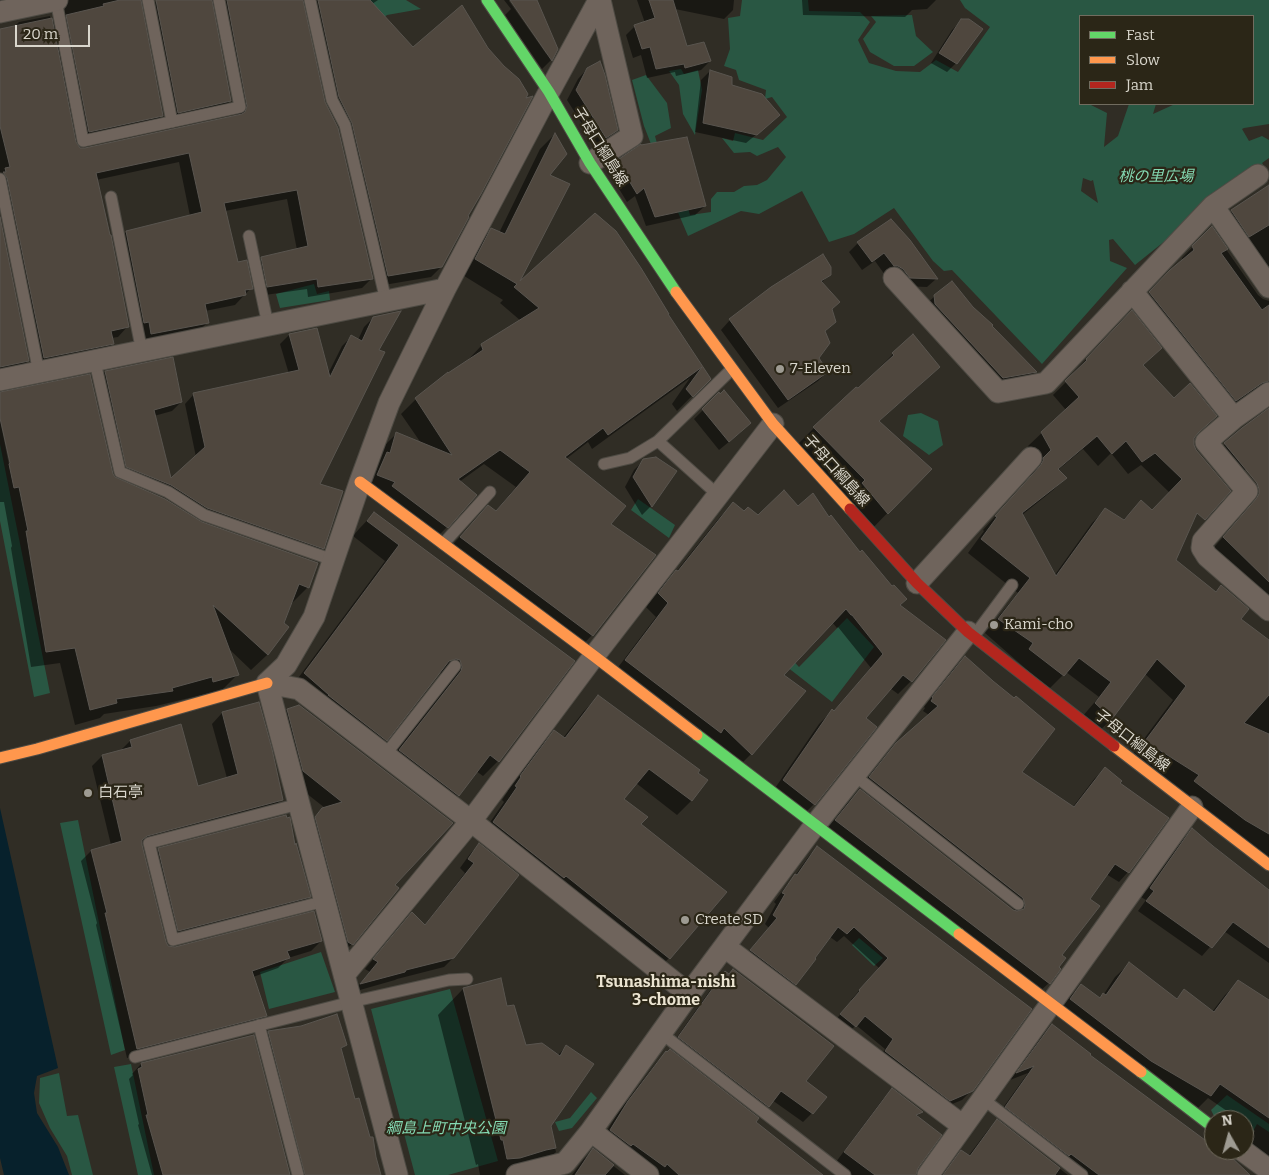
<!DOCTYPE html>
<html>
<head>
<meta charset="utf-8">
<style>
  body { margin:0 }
  #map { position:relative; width:1269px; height:1175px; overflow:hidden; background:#302d25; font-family:Bitter,serif }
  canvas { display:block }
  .legend { position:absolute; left:1079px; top:15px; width:175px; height:90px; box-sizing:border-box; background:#2b2617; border:1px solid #716c5f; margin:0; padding:6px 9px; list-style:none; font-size:15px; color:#d9d6cc }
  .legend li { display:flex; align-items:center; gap:10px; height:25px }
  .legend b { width:25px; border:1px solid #716c5f }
  .north { position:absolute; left:1204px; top:1110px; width:50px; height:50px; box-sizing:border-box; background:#2b2617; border:1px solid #716c5f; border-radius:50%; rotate:353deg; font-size:14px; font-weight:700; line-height:20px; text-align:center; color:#d9d6cc }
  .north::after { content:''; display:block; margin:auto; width:18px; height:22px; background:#9e9b92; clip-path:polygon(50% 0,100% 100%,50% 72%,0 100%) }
  .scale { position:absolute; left:15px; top:25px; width:75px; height:22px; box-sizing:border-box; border:2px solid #d9d6cc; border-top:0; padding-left:6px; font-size:15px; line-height:18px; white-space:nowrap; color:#d9d6cc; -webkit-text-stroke:4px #2b2617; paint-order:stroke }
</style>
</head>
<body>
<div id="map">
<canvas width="1269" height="1175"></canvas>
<ul class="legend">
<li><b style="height:6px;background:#63d668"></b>Fast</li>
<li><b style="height:6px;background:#ff974d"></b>Slow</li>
<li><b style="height:6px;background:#b3261e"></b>Jam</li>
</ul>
<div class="north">N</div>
<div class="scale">20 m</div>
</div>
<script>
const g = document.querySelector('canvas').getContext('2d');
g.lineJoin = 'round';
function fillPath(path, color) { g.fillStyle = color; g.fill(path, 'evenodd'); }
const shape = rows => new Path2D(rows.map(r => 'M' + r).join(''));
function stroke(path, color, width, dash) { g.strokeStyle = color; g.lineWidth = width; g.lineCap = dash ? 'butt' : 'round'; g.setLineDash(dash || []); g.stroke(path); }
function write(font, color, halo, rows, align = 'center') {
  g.font = font + ' Bitter,"Noto Sans JP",serif'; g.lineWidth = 4.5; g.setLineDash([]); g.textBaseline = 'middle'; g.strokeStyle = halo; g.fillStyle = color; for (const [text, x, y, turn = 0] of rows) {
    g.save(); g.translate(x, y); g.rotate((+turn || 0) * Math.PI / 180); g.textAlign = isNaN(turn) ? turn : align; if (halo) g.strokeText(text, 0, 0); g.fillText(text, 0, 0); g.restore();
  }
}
fillPath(shape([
  [358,0,406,0,421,9,387,15,375,25],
  [742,0,808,0,809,11,860,12,870,22,858,40,869,63,896,71,920,72,936,60,958,72,990,27,965,8,960,0,1269,0,1269,124,1244,128,1242,129,1249,141,1262,136,1269,140,1269,158,1262,163,1264,166,1216,200,1135,265,1113,239,1109,240,1110,261,1127,268,1042,364,952,270,944,271,933,261,894,208,854,234,829,242,802,191,759,214,741,211,688,236,663,177,679,174,690,215,711,212,711,199,717,192,734,192,744,186,757,185,767,180,786,157,778,147,757,156,750,152,734,153,722,138,733,141,735,133,763,140,787,117,772,97,765,99,766,90,739,80,736,70,724,66,730,49,728,18,740,16],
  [1080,16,1253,16,1253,104,1175,104,1153,114,1156,104,1129,104,1118,136,1104,147,1107,113,1089,104,1080,104],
  [1083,178,1091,181,1093,180,1098,203,1081,191],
  [912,15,916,36,933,52,914,66,894,66,870,52,863,39,876,22,871,16],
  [681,69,684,74,698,70,702,90,695,135,683,114,679,85,669,71],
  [646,75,667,103,671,128,655,136,664,169,661,170,644,126,632,80],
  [314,284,317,294,329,291,330,300,280,308,276,294],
  [921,413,938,421,943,445,929,455,903,436,908,415],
  [0,444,50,693,34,697,0,521],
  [638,499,675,525,669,538,631,510],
  [847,618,874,647,832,702,746,635,760,624,799,667],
  [78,820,125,1050,111,1055,60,823],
  [859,938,883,958,874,966,852,945],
  [321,952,335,992,269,1009,260,972],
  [450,989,498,1161,448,1175,415,1175,371,1009],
  [131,1064,154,1175,138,1175,114,1067],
  [59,1073,67,1116,78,1115,93,1175,72,1175,67,1156,50,1128,39,1103,40,1078],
  [591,1092,597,1098,572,1128,559,1131,555,1122,570,1118],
  [1227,1095,1269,1124,1269,1132,1257,1124,1248,1141,1244,1138,1244,1120,1216,1120,1211,1110]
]), '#295743');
fillPath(shape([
  [0,808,58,1068,37,1076,34,1093,37,1113,58,1147,69,1175,4,1175,0,1158]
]), '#07212c');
fillPath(shape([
  [0,0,136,0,162,116,148,129,76,145,81,150,238,116,215,6,211,3,230,101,220,111,168,122,146,12,156,2,163,0,378,0,372,4,441,267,431,277,378,286,343,134,329,108,308,9,301,2,323,102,372,278,362,288,308,297,307,289,258,296,252,268,262,258,297,250,287,199,225,211,237,264,251,288,235,305,205,311,207,323,197,333,141,343,116,243,126,232,190,216,179,162,96,180,128,326,118,337,111,338,113,344,102,354,34,368,0,200,0,31,13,28,19,22,50,16,52,25,56,18,56,11,0,9],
  [504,0,536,0,557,49,551,60,542,69,505,15,511,9],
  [511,0,545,49,547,55,509,1],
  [637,0,734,0,733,10,724,19,675,9,686,47,710,61,701,70,676,76,675,72,647,78,641,55,633,58,626,35,635,26,645,23],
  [802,0,936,0,927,9,912,10,905,17,803,15],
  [962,20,981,29,956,63,947,72,931,63,952,30],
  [587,69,616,130,607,139,596,146,567,100,578,79],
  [710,71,769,124,746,143,695,132,701,80],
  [554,135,548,175,517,286,667,314,709,379,677,411,672,404,690,378,592,449,588,442,566,459,609,524,592,635,578,650,446,552,474,521,495,512,516,487,484,464,459,482,447,527,432,542,363,490,381,449,396,434,421,443,401,414,416,399,467,362,467,361,482,345,521,321,500,303,503,300,461,274,477,244,492,229,499,233,540,149],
  [620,160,705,206,695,215,646,226,635,196,627,202,610,174,613,172,611,169],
  [1269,197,1269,292,1221,222,1232,211],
  [890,221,936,279,927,287,901,286,885,275,875,261,862,270,849,252,858,243],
  [0,223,28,361,17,371,0,375],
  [1211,228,1258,295,1263,299,1269,301,1269,398,1255,391,1249,393,1225,411,1139,304,1159,282,1183,261,1182,258],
  [829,275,821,283,835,322,824,332,817,358,827,372,818,381,778,408,721,330,730,320,772,288],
  [935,296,972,307,1035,372,1026,381,993,387,925,305],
  [373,318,378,350,318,485,323,548,313,557,118,476,96,382,105,372,181,402,172,411,154,416,170,480,196,457,185,404,194,394,289,374,280,344,289,335,328,374,342,346,351,337,358,340,364,327],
  [1118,326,1142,366,1194,436,1193,438,1198,506,1175,560,1215,592,1221,587,1239,619,1269,641,1269,858,1132,755,1173,700,1144,673,1112,719,1098,732,1082,717,1099,697,1066,672,1049,689,985,633,1018,593,968,553,984,531,983,530,1027,481,1030,476,1030,473,1038,465,1028,446,1066,410,1053,395,1074,374,1073,373],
  [1083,449,1098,466,1111,453,1128,474,1141,465,1170,493,1152,511,1141,501,1123,520,1106,509,1092,523,1054,576,1022,515,1052,491,1066,478,1058,470],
  [893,354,939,367,918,387,878,422,930,469,867,534,793,449,814,428,858,390],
  [0,393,114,478,308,587,292,603,291,603,283,624,287,627,267,655,251,670,228,648,237,675,222,690,156,706,104,714,100,718,75,725,60,663,31,667,11,548,12,546,4,502,0,502,0,420,10,470,13,469,0,408],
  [719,394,741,432,719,450,694,419],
  [1269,410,1269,452,1233,479,1213,455,1242,429],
  [644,460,675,472,651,506,642,515,625,487,634,470],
  [1269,493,1269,608,1210,552,1243,514],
  [733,504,744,513,758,517,798,508,829,518,899,606,911,681,898,694,890,688,864,718,814,804,801,817,771,794,819,724,832,711,833,712,871,668,838,627,837,628,832,622,782,675,751,754,738,767,613,674,656,617,646,607,663,585,675,573,720,517],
  [374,513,573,661,498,761,483,776,476,771,458,795,443,810,384,766,446,687,448,683,445,676,440,673,437,674,386,740,371,755,290,689,385,561,353,536,359,529],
  [965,658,1020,772,1072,808,1095,778,1105,769,1118,783,1167,818,1128,872,1119,882,1106,874,1088,900,1060,955,1049,983,1039,992,826,830,850,800,860,791,1016,913,1013,908,860,787,887,754,929,715,923,711,925,708,924,707,955,667],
  [598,697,706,781,691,801,677,815,636,783,622,799,669,958,655,972,480,837,504,802,502,800,508,791,507,791,540,746,554,732,563,738,584,711],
  [258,703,281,800,271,810,140,844,165,943,170,948,321,941,311,951,288,958,278,968,253,977,266,1015,256,1025,127,1058,96,925,97,923,81,861,91,851,111,845,92,766,102,756,119,752,130,741,197,787,227,778,212,724,222,713],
  [287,710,393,885,352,944,340,955,311,821,322,809,325,808,292,782,276,721],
  [1193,829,1269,892,1269,963,1224,931,1202,956,1138,911,1146,900,1141,897,1184,838],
  [479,845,453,958,444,967,397,979,395,980,353,992,370,972,365,969,403,923,424,926,465,873,460,868,470,854],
  [294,847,309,897,300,906,169,939,150,859,159,850],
  [818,847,1030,1009,972,1090,962,1100,940,1109,877,1061,885,1049,856,1025,846,1035,832,1024,852,1001,851,1000,879,968,844,936,837,942,830,937,795,984,786,993,742,960,769,928,765,924,776,904,774,902,787,885,794,877,809,856],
  [1129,964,1175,1000,1184,991,1212,1012,1225,995,1239,981,1269,1003,1269,1175,1244,1148,1255,1131,1244,1123,1244,1120,1240,1120,1208,1098,1197,1109,1057,1013,1068,999,1081,985,1099,999,1104,994,1115,977],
  [725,972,804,1081,812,1113,803,1122,772,1100,759,1115,670,1047,716,982],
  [463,989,506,1008,525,1047,558,1055,566,1047,550,1126,556,1152,532,1175,480,1175,478,1164,476,1165,438,1015],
  [1052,1026,1088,1055,1204,1142,1214,1145,1214,1150,1221,1150,1239,1175,1074,1175,997,1116,1028,1073,1010,1080,1043,1035],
  [269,1032,346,1045,340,1050,354,1101,379,1175,295,1175,260,1041],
  [253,1036,289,1175,152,1175,138,1125,139,1124,129,1079,133,1075,132,1074,141,1064],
  [666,1053,754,1122,821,1175,647,1175,602,1139,619,1111,657,1062],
  [892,1090,921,1112,916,1117,916,1168,914,1175,837,1175,830,1170,883,1099],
  [997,1121,1068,1175,954,1175,988,1130],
  [593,1150,625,1175,572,1175,584,1159]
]), '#0007');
const building = shape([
  [120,0,141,0,163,116,89,132,66,15,104,6,103,4,120,0],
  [156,0,212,0,231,101,178,113,156,0],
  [227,0,303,0,325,102,338,128,373,279,318,287,317,279,267,287,261,257,308,246,297,190,224,203,238,262,247,260,253,289,245,290,246,295,205,304,209,323,151,334,149,322,144,323,126,231,202,212,189,153,96,173,110,235,111,235,129,327,111,331,114,344,44,358,7,178,3,172,6,172,5,168,10,167,0,126,0,29,52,18,76,142,80,148,85,148,242,114,245,112,247,106,227,0],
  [318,0,370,0,413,47,462,5,488,48,504,66,519,79,528,94,526,98,533,96,481,194,468,216,469,217,442,267,388,276,352,123,339,97,318,0],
  [510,0,537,0,558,49,552,61,510,0],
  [649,0,673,0,687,46,704,42,711,61,685,68,684,64,656,69,650,47,642,49,634,25,655,18,649,0],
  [961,19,969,19,983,29,957,64,939,53,961,19],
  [600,61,605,75,618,130,606,138,576,90,587,68,600,61],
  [710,70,732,77,732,85,762,94,780,115,757,135,703,123,710,70],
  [555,133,567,154,550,175,570,184,520,281,595,213,616,231,641,268,669,314,668,314,711,379,693,397,686,389,702,367,608,435,603,428,565,457,626,506,611,524,656,555,593,636,460,537,488,505,496,511,530,472,500,450,458,479,477,495,448,528,392,486,395,482,377,475,387,452,390,453,396,432,452,455,415,398,448,372,448,373,483,350,481,344,539,308,514,287,517,284,475,259,491,228,505,234,555,133],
  [687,137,706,206,655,217,644,188,637,194,619,164,621,162,619,159,641,144,641,145,687,137],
  [1269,185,1269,225,1249,237,1231,210,1269,185],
  [0,217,29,361,0,367,0,217],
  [891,219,910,240,938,279,910,278,903,269,898,266,894,266,884,253,872,262,857,242,891,219],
  [1212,226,1228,249,1221,253,1262,310,1269,305,1269,381,1262,383,1236,401,1149,292,1170,270,1194,250,1192,246,1212,226],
  [823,254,831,267,831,275,821,281,840,302,832,309,836,322,825,331,830,343,819,358,828,372,788,400,729,319,771,287,823,254],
  [952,281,973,307,993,325,992,326,1037,372,1003,378,935,304,934,295,952,281],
  [1132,310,1162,348,1143,365,1174,398,1190,383,1217,416,1198,433,1194,438,1194,445,1196,450,1231,491,1205,520,1197,513,1176,560,1216,592,1221,585,1249,609,1241,619,1269,640,1269,695,1244,723,1269,734,1269,834,1245,820,1194,781,1199,775,1145,741,1186,686,1157,659,1112,719,1095,703,1111,682,1079,658,1064,676,1029,649,1033,643,998,619,1030,578,981,539,997,517,995,516,1040,466,1043,461,1043,458,1051,450,1041,432,1079,397,1065,381,1087,360,1086,359,1132,310],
  [1097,436,1112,454,1126,441,1142,462,1155,453,1182,479,1152,510,1141,500,1124,520,1105,508,1056,576,1022,513,1067,478,1058,469,1097,436],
  [401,311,379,350,385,352,320,484,343,491,324,549,207,508,171,485,126,467,105,371,173,357,182,402,154,410,171,478,205,447,193,393,299,370,289,334,317,328,330,377,351,335,362,341,373,317,401,311],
  [913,334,940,367,879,421,932,469,888,514,862,483,865,480,813,427,856,387,858,388,894,355,892,353,913,334],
  [90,374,113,474,115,477,165,499,202,522,318,563,309,588,299,584,284,623,289,627,268,655,213,605,239,675,213,682,212,677,172,688,173,691,116,699,117,703,90,710,75,648,46,652,26,531,28,531,19,487,14,488,9,464,10,463,0,418,0,392,90,374],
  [724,390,751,423,729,442,702,409,719,392,720,394,724,390],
  [1269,408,1269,582,1223,537,1256,499,1259,494,1259,489,1257,483,1224,443,1242,428,1269,408],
  [656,457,677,471,652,507,633,477,643,459,656,457],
  [784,490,798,506,813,493,829,517,831,515,860,552,862,550,892,586,894,585,907,599,900,605,946,640,912,682,903,675,866,718,877,727,815,805,783,780,832,709,834,711,883,654,852,615,851,615,846,609,784,675,806,691,752,755,724,728,721,733,625,660,668,603,658,593,676,570,678,571,733,502,744,511,748,507,758,515,784,490],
  [374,512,575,661,499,762,490,755,459,796,399,750,461,671,462,667,460,660,456,659,449,661,387,741,328,695,329,695,304,673,399,545,367,521,374,512],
  [965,656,993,681,1014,698,1016,696,1055,729,1022,772,1074,807,1105,767,1122,781,1120,783,1169,818,1129,873,1115,864,1090,899,1100,906,1062,955,1066,958,1059,967,1061,969,1050,984,835,820,860,789,1013,910,1017,911,1024,909,1025,905,1023,898,869,777,896,743,938,706,931,701,933,698,932,697,965,656],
  [598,695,700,770,698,773,708,780,692,801,649,769,624,799,648,817,641,824,727,892,670,959,566,876,564,878,493,822,517,787,515,786,521,777,520,776,554,730,565,738,598,695],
  [259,702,272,749,283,800,147,836,142,840,142,845,166,942,168,946,175,947,314,911,322,941,287,951,290,958,252,971,267,1016,137,1049,105,913,107,913,91,850,122,841,102,755,132,747,130,740,181,724,198,786,238,774,222,712,259,702],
  [299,705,453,823,395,885,399,888,353,945,348,942,315,817,322,808,342,802,303,771,287,709,299,705],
  [286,815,287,818,290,817,295,845,296,843,311,897,178,931,158,848,286,815],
  [1192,828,1213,846,1269,890,1269,948,1233,922,1212,948,1146,901,1154,891,1150,888,1192,828],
  [479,843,519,875,454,958,406,970,405,972,360,984,378,962,373,959,412,912,425,925,474,863,468,859,479,843],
  [817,846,1032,1009,973,1091,950,1101,885,1051,893,1039,865,1016,856,1027,840,1014,860,991,859,990,888,958,854,927,847,934,838,927,815,958,816,959,796,985,750,950,777,918,773,915,785,894,782,893,795,874,797,875,817,846],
  [1129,962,1177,999,1184,989,1214,1012,1238,980,1269,1000,1269,1118,1220,1084,1211,1096,1151,1061,1070,999,1081,984,1100,998,1103,993,1106,995,1129,962],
  [733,969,834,1046,806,1081,827,1097,813,1114,781,1091,769,1107,678,1037,725,971,729,974,733,969],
  [501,978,507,1006,514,1005,526,1045,542,1043,560,1056,566,1045,594,1064,551,1126,556,1148,546,1150,520,1158,507,1159,503,1140,501,1140,463,988,501,978],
  [337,1014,347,1045,341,1048,355,1099,359,1098,370,1137,373,1137,376,1157,381,1175,305,1175,268,1031,301,1026,337,1014],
  [1052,1024,1091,1054,1090,1055,1205,1140,1214,1144,1214,1150,1224,1150,1250,1175,1099,1175,1071,1154,1069,1156,1005,1107,1034,1066,1016,1073,1052,1024],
  [254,1035,290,1175,163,1175,146,1115,148,1115,138,1069,142,1067,141,1063,254,1035],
  [670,1049,759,1118,756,1122,823,1175,679,1175,667,1164,665,1167,633,1144,631,1146,610,1130,628,1101,666,1051,667,1052,670,1049],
  [892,1088,923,1112,916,1115,942,1135,918,1168,916,1175,875,1175,844,1152,892,1088],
  [997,1119,1060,1168,1055,1175,943,1175,961,1150,970,1156,997,1119],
  [593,1148,614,1165,605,1175,575,1175,593,1148]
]);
fillPath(building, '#4f473e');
stroke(building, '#59554f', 1);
const lane = shape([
  [56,0,83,141,240,107,219,0],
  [148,0,172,122],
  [310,0,332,100,345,125,386,301],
  [0,179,39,373],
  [111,197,142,352],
  [249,236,268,325],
  [95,362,120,472,168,492,204,515,333,560],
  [658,441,718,495],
  [604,464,630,458,658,441,732,369],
  [443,544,490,492],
  [974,636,1012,585],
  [385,755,455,666],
  [854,775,1018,904],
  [299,804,149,843,173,940,325,901],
  [259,1025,298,1175],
  [661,1033,845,1175],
  [135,1057,351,1002,449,980,467,979],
  [983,1099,1082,1175]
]);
const street = shape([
  [0,12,57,0],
  [590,163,632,136,600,0],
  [1213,206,1269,287],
  [894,278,998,392,1046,383,1213,206,1258,175],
  [1132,291,1234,418],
  [0,380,445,289],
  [1269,393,1234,418,1206,442,1247,491,1203,541,1202,548,1207,556,1269,610],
  [917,583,1031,458],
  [267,683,286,665,314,617,360,482,389,403,445,289,549,92,599,0],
  [267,683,299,689,471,821,689,994],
  [267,683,397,1175],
  [725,947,963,1126],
  [344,975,471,821,594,656,773,424],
  [591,1131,648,1175],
  [1242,1150,1269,1170],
  [517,1175,565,1163,591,1131,689,994,815,825,968,632],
  [928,1175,1192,807]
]);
const fast = shape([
  [487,0,549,92,590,163,676,292],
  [697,735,959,934],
  [1141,1072,1214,1128]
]);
const slow = shape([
  [676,292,773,424,850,509],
  [360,482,594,656,697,735],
  [1114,746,1269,865],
  [0,758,37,749,267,683],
  [959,934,1141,1072]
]);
const jam = shape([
  [850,509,917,583,968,632,1114,746]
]);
stroke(lane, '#4e4b44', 13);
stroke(street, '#4e4b44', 23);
stroke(fast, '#4e4b44', 13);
stroke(slow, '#4e4b44', 13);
stroke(jam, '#4e4b44', 13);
stroke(lane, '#6f645c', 11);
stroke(street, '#6f645c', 21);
stroke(fast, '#63d668', 11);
stroke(slow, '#ff974d', 11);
stroke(jam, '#b3261e', 11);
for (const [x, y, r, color] of [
  [780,369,5,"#9e9b92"],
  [994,625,5,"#9e9b92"],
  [88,793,5,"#9e9b92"],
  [685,920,5,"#9e9b92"]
]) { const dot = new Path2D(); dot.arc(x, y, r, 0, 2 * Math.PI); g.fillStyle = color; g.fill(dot); stroke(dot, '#2b2617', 2); }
write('15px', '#d9d6cc', '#2b2617', [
  ["子母口綱島線",600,147,58],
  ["子母口綱島線",836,471,48],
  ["子母口綱島線",1132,741,38]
]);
write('italic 15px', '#84dab3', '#2b2617', [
  ["桃の里広場",1156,177],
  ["綱島上町中央公園",446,1129]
]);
write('15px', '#d9d6cc', '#2b2617', [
  ["7-Eleven",790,369],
  ["Kami-cho",1004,625],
  ["白石亭",98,793],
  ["Create SD",695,920]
], 'left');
write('bold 16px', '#ebe4d1', '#2b2617', [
  ["Tsunashima-nishi",666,983],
  ["3-chome",666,1001]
]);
</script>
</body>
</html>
